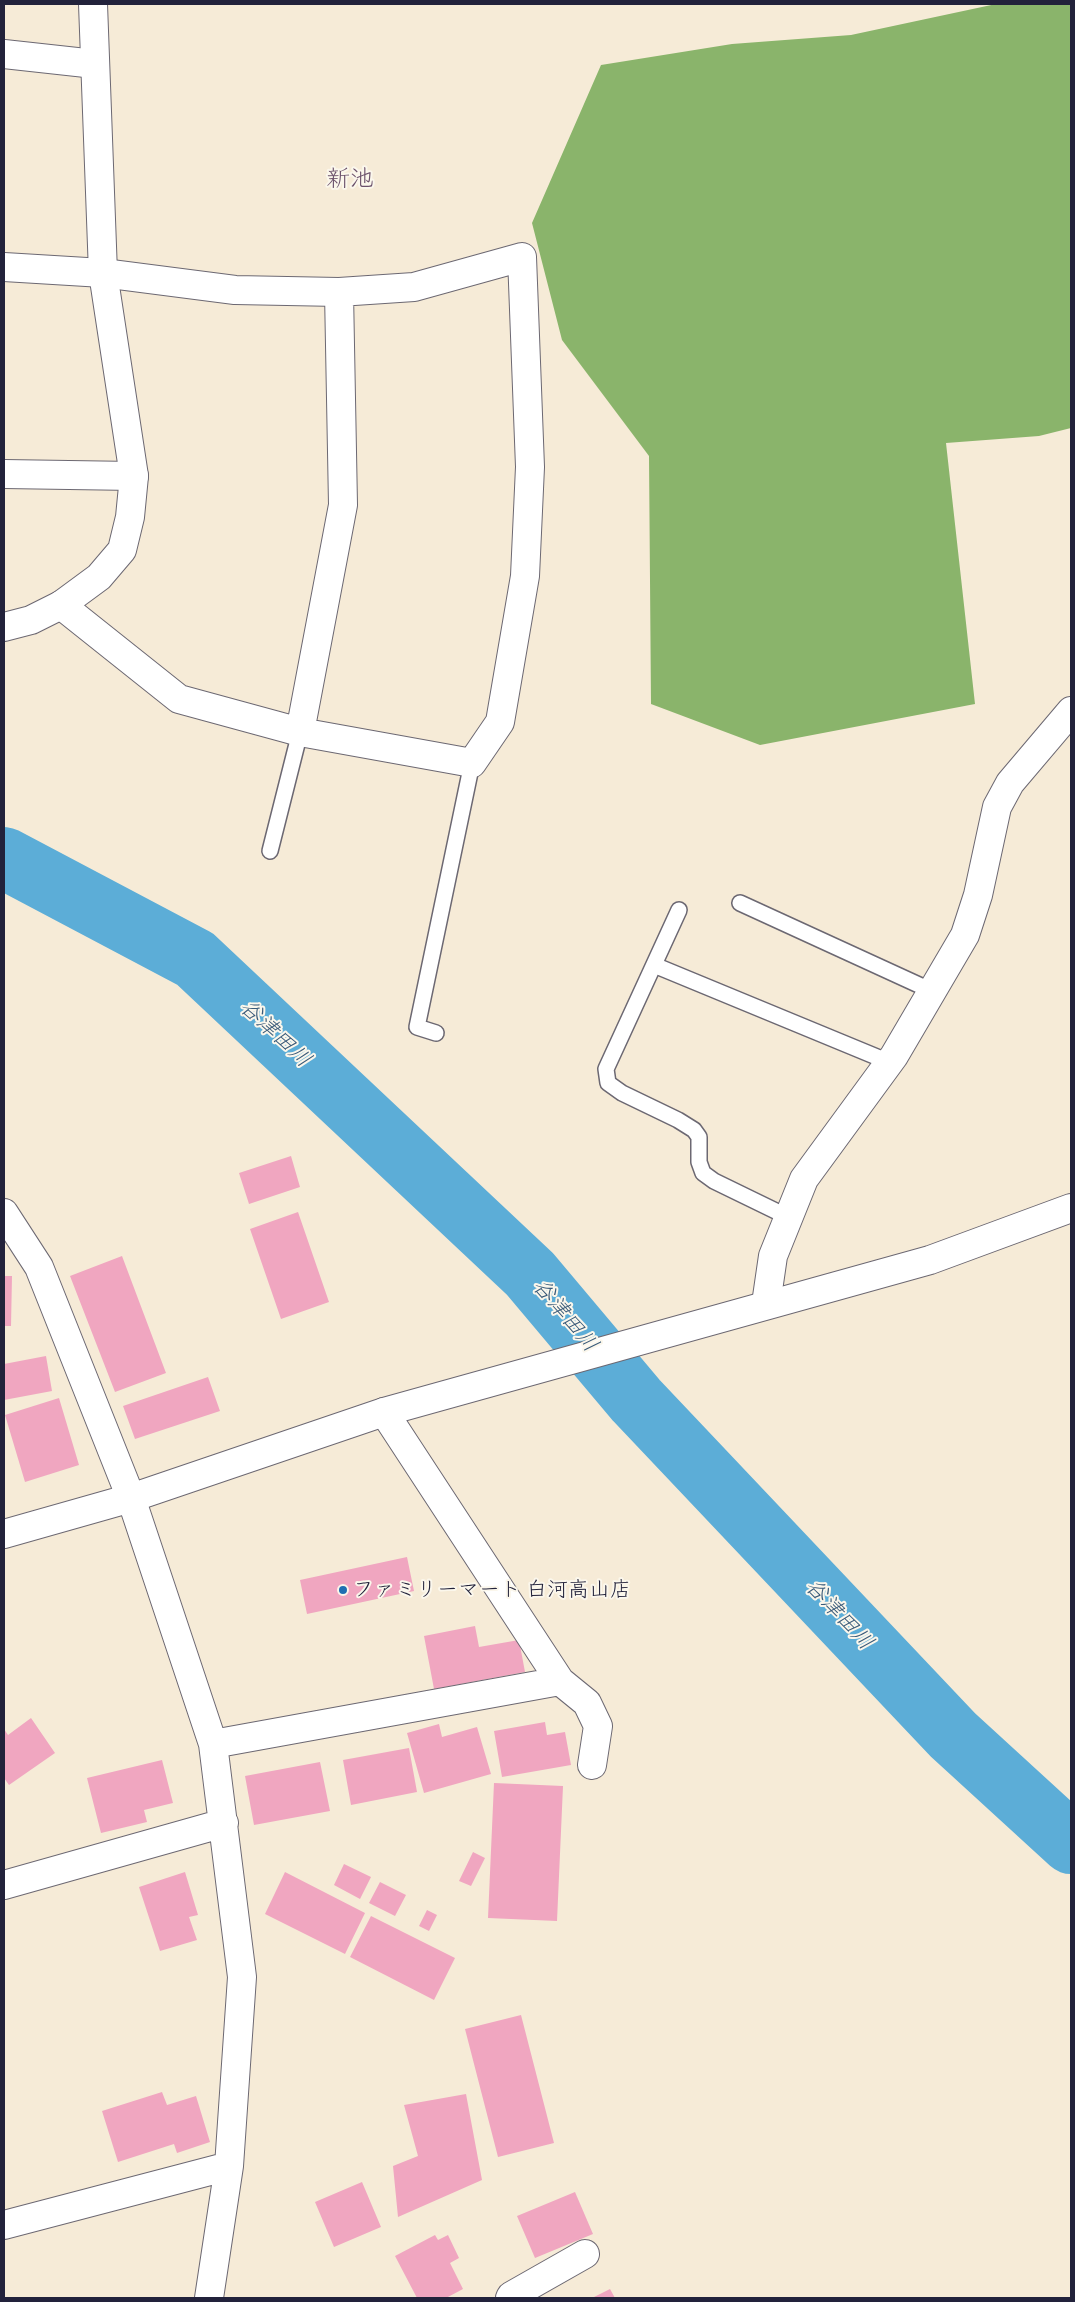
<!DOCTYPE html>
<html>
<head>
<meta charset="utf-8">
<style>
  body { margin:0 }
  #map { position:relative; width:1075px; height:2302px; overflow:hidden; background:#f6ebd7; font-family:Caveat,sans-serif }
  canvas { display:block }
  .frame { position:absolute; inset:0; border:5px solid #22223b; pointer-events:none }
</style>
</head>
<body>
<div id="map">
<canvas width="1075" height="2302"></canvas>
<div class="frame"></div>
</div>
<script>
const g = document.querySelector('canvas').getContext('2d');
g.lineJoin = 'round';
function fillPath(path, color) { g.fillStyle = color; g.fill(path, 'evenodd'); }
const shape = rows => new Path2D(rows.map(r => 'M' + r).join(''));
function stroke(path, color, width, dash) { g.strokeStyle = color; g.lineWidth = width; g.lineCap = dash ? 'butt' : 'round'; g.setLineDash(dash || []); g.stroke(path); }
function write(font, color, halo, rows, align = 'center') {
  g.font = font + ' Caveat,"Klee One",sans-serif'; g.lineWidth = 4; g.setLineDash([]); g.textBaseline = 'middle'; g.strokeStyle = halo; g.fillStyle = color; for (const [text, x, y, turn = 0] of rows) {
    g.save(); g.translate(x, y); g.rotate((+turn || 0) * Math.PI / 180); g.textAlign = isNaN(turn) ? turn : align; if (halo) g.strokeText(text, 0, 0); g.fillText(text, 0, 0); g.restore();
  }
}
fillPath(shape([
  [996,4,1071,4,1071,428,1039,436,946,443,975,704,760,745,651,704,649,456,562,340,532,223,601,65,732,44,851,35]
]), '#8ab46b');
stroke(shape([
  [4,858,195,959,530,1274,636,1400,953,1735,1071,1843]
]), '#5cadd7', 62);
fillPath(shape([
  [291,1156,300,1187,249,1204,239,1173],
  [298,1212,329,1302,281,1319,250,1229],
  [122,1256,166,1373,115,1392,70,1276],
  [4,1276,12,1276,11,1326,4,1326],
  [46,1356,52,1391,4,1400,4,1364],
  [208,1377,220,1411,135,1439,123,1406],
  [59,1398,79,1465,25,1482,5,1415],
  [407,1557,414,1591,307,1614,300,1580],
  [475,1626,479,1647,519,1640,525,1672,434,1689,424,1636],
  [31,1718,55,1753,9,1785,4,1778,4,1729,8,1735],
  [545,1722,547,1735,565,1732,571,1765,502,1777,494,1731],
  [439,1724,442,1737,477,1727,491,1774,424,1793,407,1733],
  [409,1748,417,1792,351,1805,343,1760],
  [162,1760,173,1803,144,1810,147,1822,101,1833,87,1778],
  [320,1762,330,1811,254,1825,245,1776],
  [494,1783,563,1786,557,1921,488,1918],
  [473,1852,485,1858,471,1886,459,1881],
  [344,1864,371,1877,360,1899,334,1885],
  [185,1872,198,1915,189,1917,197,1940,160,1951,139,1887],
  [285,1872,365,1913,345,1954,265,1914],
  [380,1882,406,1895,395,1916,369,1903],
  [427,1910,437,1915,429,1931,419,1926],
  [371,1916,455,1958,434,2000,350,1957],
  [521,2015,554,2143,498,2157,465,2029],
  [162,2092,167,2105,196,2096,210,2142,177,2153,174,2144,118,2162,102,2111],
  [466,2094,482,2180,398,2217,393,2166,418,2156,404,2105],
  [362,2182,381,2227,334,2247,315,2202],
  [575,2192,593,2234,535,2258,517,2216],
  [435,2235,438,2240,448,2235,459,2258,450,2263,463,2289,446,2298,417,2298,395,2256],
  [610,2289,615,2298,592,2298]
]), '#f0a6c0');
const lane = shape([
  [270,851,300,732],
  [740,903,932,991],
  [679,910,606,1069,608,1083,622,1093,678,1120,694,1130,699,1137,699,1162,703,1173,714,1181,788,1217],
  [654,965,889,1062],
  [436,1033,417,1027,472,763]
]);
const street = shape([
  [4,54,95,64],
  [4,267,103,273,235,290,339,292,414,287,522,257,530,467,525,576,500,722,472,763,300,732,179,699,61,605],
  [4,474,134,476],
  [300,732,343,505,339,292],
  [766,1304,773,1256,804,1179,894,1056,965,935,978,895,997,807,1010,783,1071,711],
  [131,1498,213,1744,242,1977,229,2166,209,2298],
  [560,1681,587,1703,598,1726,592,1765],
  [213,1744,560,1681,384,1412],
  [4,1885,224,1823],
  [4,2225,229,2166],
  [510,2298,511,2296,585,2254]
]);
const secondary = shape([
  [4,627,31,620,61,605,99,577,122,550,130,517,134,476,103,273,93,4],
  [4,1213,39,1267,131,1498],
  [4,1534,131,1498,384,1412,930,1260,1071,1208]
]);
stroke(lane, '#6c6872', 18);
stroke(street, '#6c6872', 30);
stroke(secondary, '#6c6872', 30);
stroke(lane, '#fff', 15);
stroke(street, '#fff', 28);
stroke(secondary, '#fff', 28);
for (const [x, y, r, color] of [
  [343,1590,5,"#1f6fb2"]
]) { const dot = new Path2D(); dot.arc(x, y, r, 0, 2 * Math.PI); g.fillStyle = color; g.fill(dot); stroke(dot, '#fbf7ec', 2); }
write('21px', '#22223b', '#fbf7ec', [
  ["ファミリーマート 白河高山店",353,1590]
], 'left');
write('italic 22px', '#395a79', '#fbf7ec', [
  ["谷津田川",275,1034,43],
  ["谷津田川",565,1316,50],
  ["谷津田川",839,1615,47]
]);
write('24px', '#6a506a', '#fbf7ec', [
  ["新池",350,180]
]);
</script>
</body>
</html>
